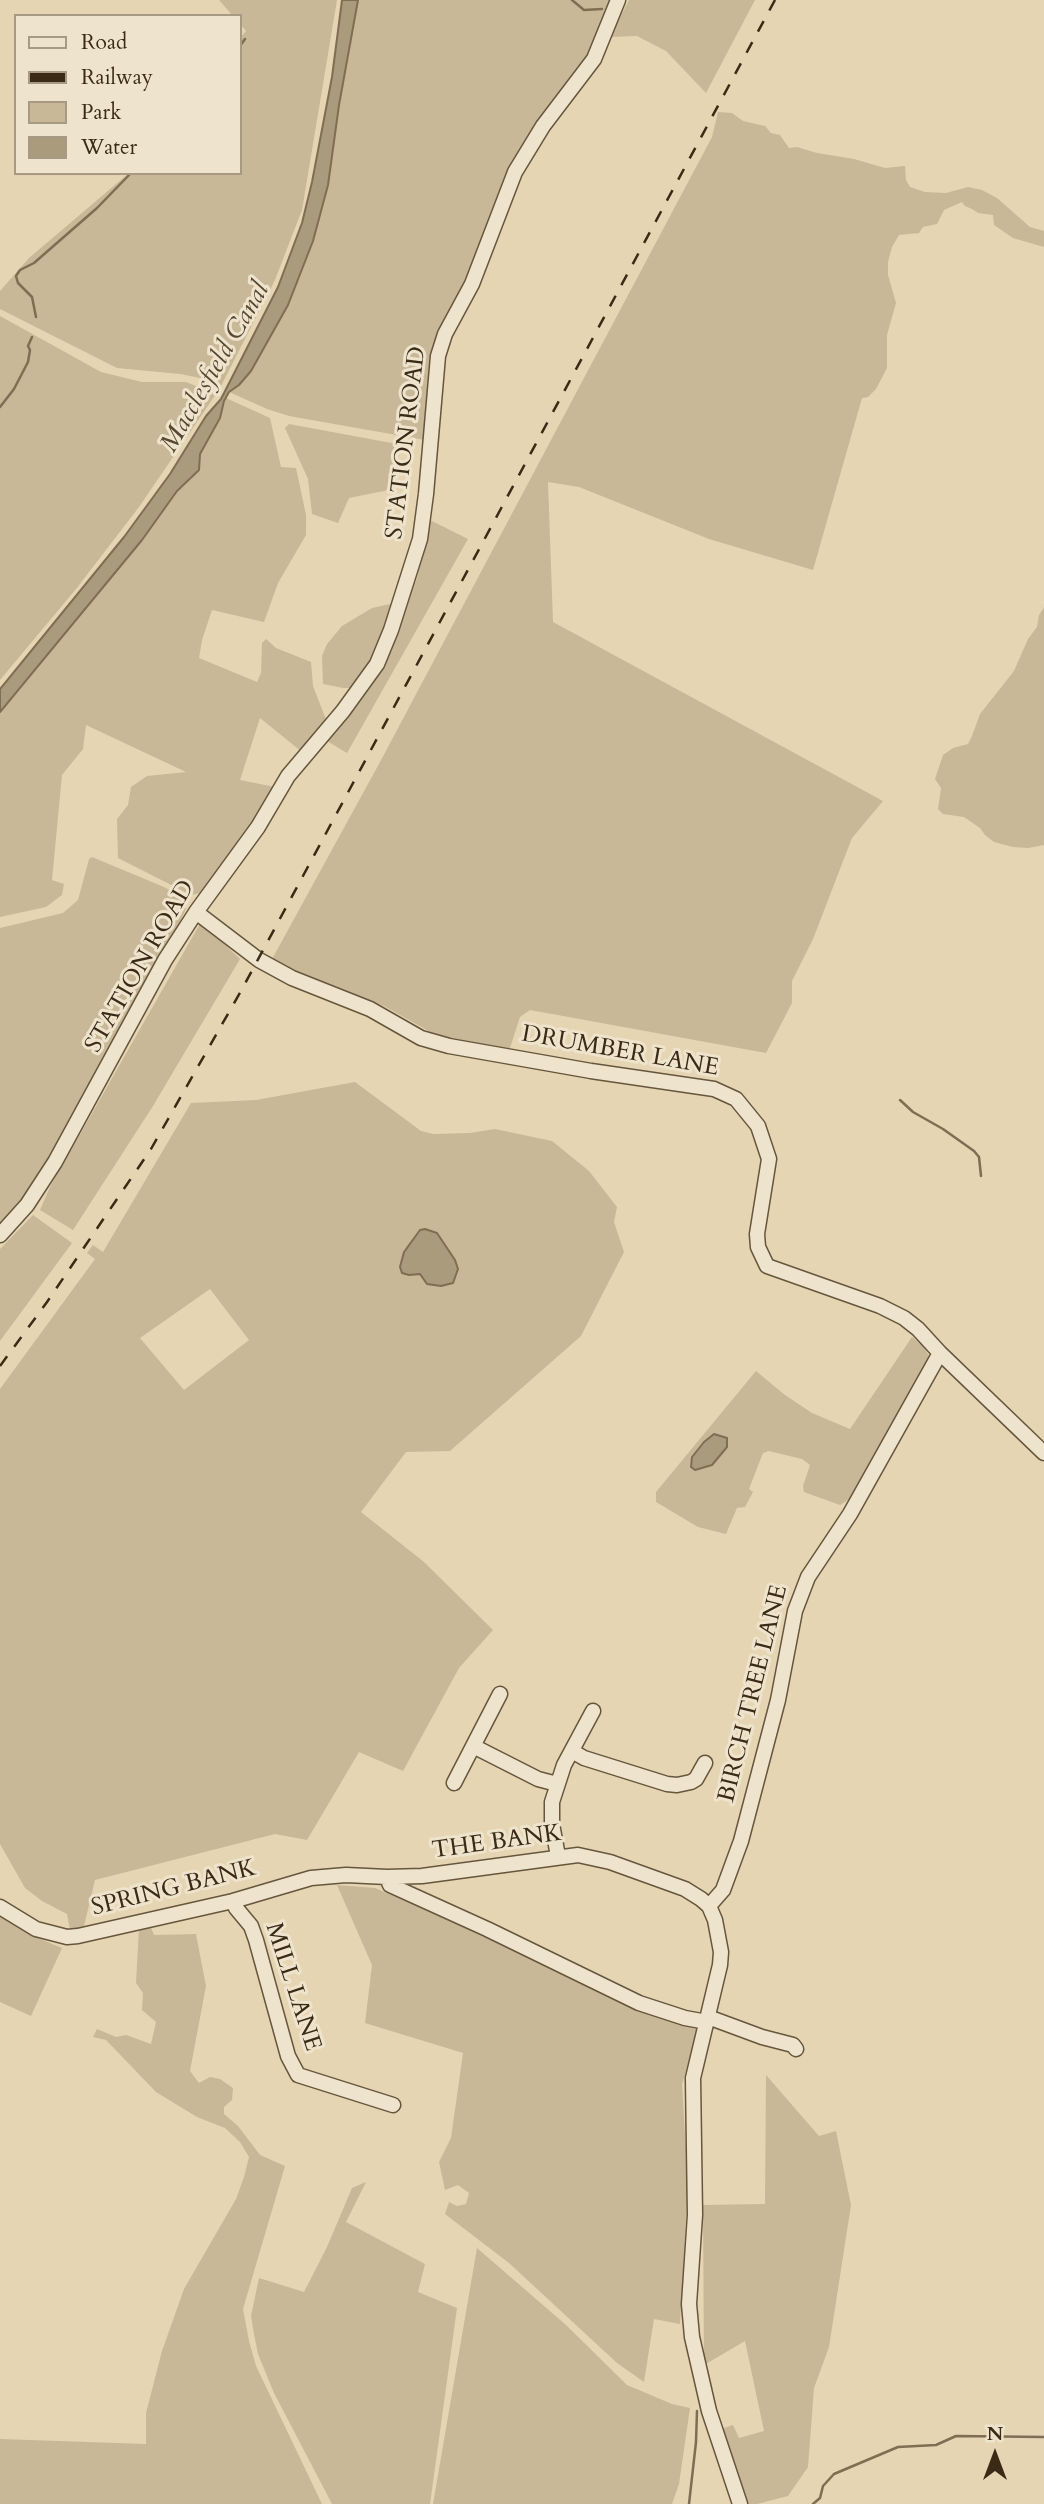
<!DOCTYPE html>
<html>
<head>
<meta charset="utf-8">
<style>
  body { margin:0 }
  #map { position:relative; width:1044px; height:2504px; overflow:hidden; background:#e5d5b2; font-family:Cardo,serif }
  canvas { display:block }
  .legend { position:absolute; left:14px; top:14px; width:228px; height:161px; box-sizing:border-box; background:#eee4cd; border:2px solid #a69a84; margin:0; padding:9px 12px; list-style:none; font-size:21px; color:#3b2b16 }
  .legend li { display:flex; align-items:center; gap:14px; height:35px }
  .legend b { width:35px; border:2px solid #a69a84 }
  .north { position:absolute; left:960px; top:2420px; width:70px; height:70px; -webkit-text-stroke:5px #eee4cd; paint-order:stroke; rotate:0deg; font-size:19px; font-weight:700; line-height:28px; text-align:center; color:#3b2b16 }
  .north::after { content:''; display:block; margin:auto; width:24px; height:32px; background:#3b2b16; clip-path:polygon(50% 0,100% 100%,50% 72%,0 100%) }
</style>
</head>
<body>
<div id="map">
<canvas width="1044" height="2504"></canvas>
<ul class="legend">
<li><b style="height:9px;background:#eee4cd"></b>Road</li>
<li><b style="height:9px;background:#3b2b16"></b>Railway</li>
<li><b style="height:19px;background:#c8b897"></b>Park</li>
<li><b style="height:19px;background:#ab9b7d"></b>Water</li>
</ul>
<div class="north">N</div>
</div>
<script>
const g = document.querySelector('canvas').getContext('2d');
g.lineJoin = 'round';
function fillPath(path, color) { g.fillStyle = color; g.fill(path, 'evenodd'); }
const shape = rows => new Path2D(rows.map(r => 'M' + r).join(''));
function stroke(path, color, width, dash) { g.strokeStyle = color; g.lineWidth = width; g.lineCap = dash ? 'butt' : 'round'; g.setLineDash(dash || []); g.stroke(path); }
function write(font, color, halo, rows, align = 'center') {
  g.font = font + ' Cardo,serif'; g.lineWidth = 6; g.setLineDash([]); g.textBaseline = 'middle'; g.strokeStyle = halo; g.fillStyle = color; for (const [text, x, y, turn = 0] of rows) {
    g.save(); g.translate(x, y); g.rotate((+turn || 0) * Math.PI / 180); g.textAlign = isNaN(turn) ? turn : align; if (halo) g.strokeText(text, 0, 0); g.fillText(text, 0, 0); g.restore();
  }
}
fillPath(shape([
  [219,0,337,0,302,210,275,280,221,386,210,380,180,374,117,368,0,309,0,291,29,258,129,173,240,173,240,38,246,31,240,24,240,16,233,16],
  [358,0,614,0,588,58,544,118,463,292,442,323,433,348,425,440,289,416,267,409,229,392,244,380,277,326,288,305,313,241,328,185,339,105],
  [629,0,755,0,706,93,666,51,637,36,610,37],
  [718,112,732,113,743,121,765,126,771,133,780,135,789,148,797,147,817,153,854,159,885,168,905,166,906,180,910,187,925,192,946,193,968,187,982,190,997,198,1030,227,1044,231,1044,247,1013,238,994,225,993,215,978,213,972,209,965,206,962,202,944,210,937,224,923,227,919,233,899,235,892,247,888,262,888,275,896,303,887,335,887,368,876,389,868,397,862,398,813,570,709,539,579,487,548,482,553,622,883,801,852,838,813,939,792,981,792,1003,766,1053,530,1010,520,1017,509,1051,461,1043,432,1033,384,1006,271,961,380,762,712,137],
  [0,316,101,372,142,382,186,382,216,394,139,507,76,589,0,680],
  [226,398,270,418,281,467,296,468,306,515,306,535,278,583,264,622,212,610,202,640,199,658,257,682,261,673,262,643,266,639,276,648,311,662,313,686,327,722,302,752,260,718,240,780,275,787,250,832,200,893,191,895,118,858,117,819,128,805,131,787,147,776,186,772,86,725,83,749,62,775,52,880,64,884,62,895,46,907,0,917,0,712,142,540,177,491,192,478,200,454,220,418],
  [289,424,397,444,396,472,389,490,349,498,338,523,312,514,308,479,285,428],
  [430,520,468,539,347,753,327,741,372,685,417,578],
  [390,604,391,614,364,678,355,688,343,688,323,684,322,656,327,644,342,626,372,608],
  [1044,607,1044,845,1028,848,1013,847,994,842,985,835,980,828,964,817,943,814,938,809,941,788,935,779,943,755,953,748,968,744,972,736,980,714,1014,671,1028,639,1037,627,1039,615],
  [92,857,164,887,180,896,186,909,149,985,85,1099,23,1202,0,1227,0,928,63,913,78,900,89,859],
  [201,922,240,959,153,1106,73,1230,40,1210,50,1187],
  [355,1082,421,1131,433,1134,470,1133,495,1129,552,1141,589,1171,617,1207,614,1222,624,1252,581,1336,450,1451,406,1452,361,1512,424,1562,493,1630,459,1668,403,1771,359,1752,307,1840,275,1834,95,1880,84,1926,70,1930,67,1914,42,1901,25,1888,0,1844,0,1389,95,1259,87,1253,93,1245,103,1252,191,1103,256,1100],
  [210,1289,249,1340,184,1390,140,1338],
  [33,1215,72,1243,0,1341,0,1249],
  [912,1337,923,1346,929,1356,901,1411,851,1498,840,1505,804,1492,803,1486,810,1465,802,1459,769,1451,763,1453,749,1489,753,1492,745,1507,737,1508,726,1534,698,1527,656,1502,656,1492,756,1371,785,1395,812,1413,850,1429],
  [337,1885,375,1888,698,2028,682,2084,688,2183,680,2324,654,2319,644,2382,617,2363,509,2263,445,2214,449,2202,457,2206,466,2204,469,2193,458,2185,445,2190,439,2162,451,2138,463,2053,365,2023,372,1965],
  [0,1916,31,1935,62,1948,31,2016,0,2002],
  [150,1925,154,1935,196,1934,206,1986,190,2071,199,2083,210,2077,220,2079,233,2088,232,2100,224,2107,224,2114,238,2126,260,2155,285,2166,243,2309,249,2341,256,2366,322,2504,0,2504,0,2439,146,2444,146,2413,162,2351,184,2289,236,2199,244,2177,249,2157,240,2142,225,2128,197,2117,156,2092,106,2040,93,2037,97,2029,116,2037,126,2035,151,2044,156,2022,142,2010,143,1993,136,1983,139,1928],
  [766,2075,819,2136,836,2131,851,2205,829,2347,814,2388,808,2467,788,2496,757,2504,736,2504,721,2429,733,2425,739,2438,764,2431,745,2341,704,2365,703,2205,765,2204],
  [366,2182,346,2222,425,2264,418,2292,457,2308,430,2504,332,2504,274,2393,258,2354,254,2334,251,2316,259,2278,304,2292,327,2247,352,2188],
  [477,2248,566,2325,627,2385,672,2404,690,2408,679,2484,672,2504,433,2504]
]), '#c8b897');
const water = shape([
  [342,0,358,0,339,105,328,185,313,241,288,305,251,371,239,385,229,392,224,401,220,418,200,454,199,470,177,491,142,540,0,712,0,689,124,537,170,474,206,416,221,399,278,287,302,223,312,182,332,77,342,0],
  [425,1229,437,1233,455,1260,458,1269,453,1283,441,1286,427,1284,420,1274,409,1275,402,1273,400,1267,404,1252,420,1230,425,1229],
  [714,1434,727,1438,727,1447,712,1465,695,1470,691,1467,692,1457,704,1442,714,1434]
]);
fillPath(water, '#ab9b7d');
stroke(water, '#7e6e54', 2);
stroke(shape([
  [572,0,584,10,602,9],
  [240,46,245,39],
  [36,317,32,297,18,283,16,276,20,270,34,263,97,208,131,173],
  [0,407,14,389,28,362,30,350,28,346,32,337],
  [900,1100,913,1112,943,1129,974,1151,979,1157,981,1176],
  [689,2504,696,2442,697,2411],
  [813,2504,820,2498,823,2486,834,2474,898,2447,936,2445,956,2436,1044,2437]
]), '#7e6e54', 2.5);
const minor = shape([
  [196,912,259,960,292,978,370,1009,421,1038,449,1046,591,1071,714,1089,736,1099,758,1126,769,1159,757,1234,758,1247,767,1266,880,1306,904,1318,918,1329,940,1353,1044,1453],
  [0,1235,27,1205,55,1162,165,960,196,912,258,827,288,776,343,711,377,664,391,630,420,539,426,494,438,356,445,334,472,284,515,172,543,126,594,59,618,0],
  [473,1746,538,1779,557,1784],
  [572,1751,584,1758,667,1784,677,1785,691,1782,696,1779,705,1763],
  [454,1783,500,1694],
  [558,1856,552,1824,552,1802,564,1765,593,1711],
  [387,1877,390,1885,487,1929,639,2003,685,2018,707,2022],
  [233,1901,236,1908,251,1926,256,1940,288,2056,298,2075,393,2105],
  [709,1906,723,1890,741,1841,778,1700,795,1611,808,1577,850,1514,940,1353],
  [0,1907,36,1929,67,1937,78,1936,233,1901,311,1878,346,1875,387,1877,422,1876,578,1855,610,1862,685,1889,701,1899,709,1906,715,1920,721,1952,720,1965,693,2078,695,2215,689,2304,692,2337,709,2411,740,2504],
  [708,2017,762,2037,793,2045,796,2049]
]);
stroke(minor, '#66563d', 17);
stroke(minor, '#eee4cd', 14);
stroke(shape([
  [0,1366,47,1302,151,1149,241,991,775,0]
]), '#3b2b16', 2.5, [12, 12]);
write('24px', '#3b2b16', '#eee4cd', [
  ["STATION ROAD",407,443,-83],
  ["STATION ROAD",141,967,-60],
  ["DRUMBER LANE",620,1052,10],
  ["BIRCH TREE LANE",754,1694,-76],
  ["THE BANK",497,1843,-8],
  ["SPRING BANK",174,1889,-14],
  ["MILL LANE",292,1987,72]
]);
write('italic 26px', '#574730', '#eee4cd', [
  ["Macclesfield Canal",216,368,-60]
]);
</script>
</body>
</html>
